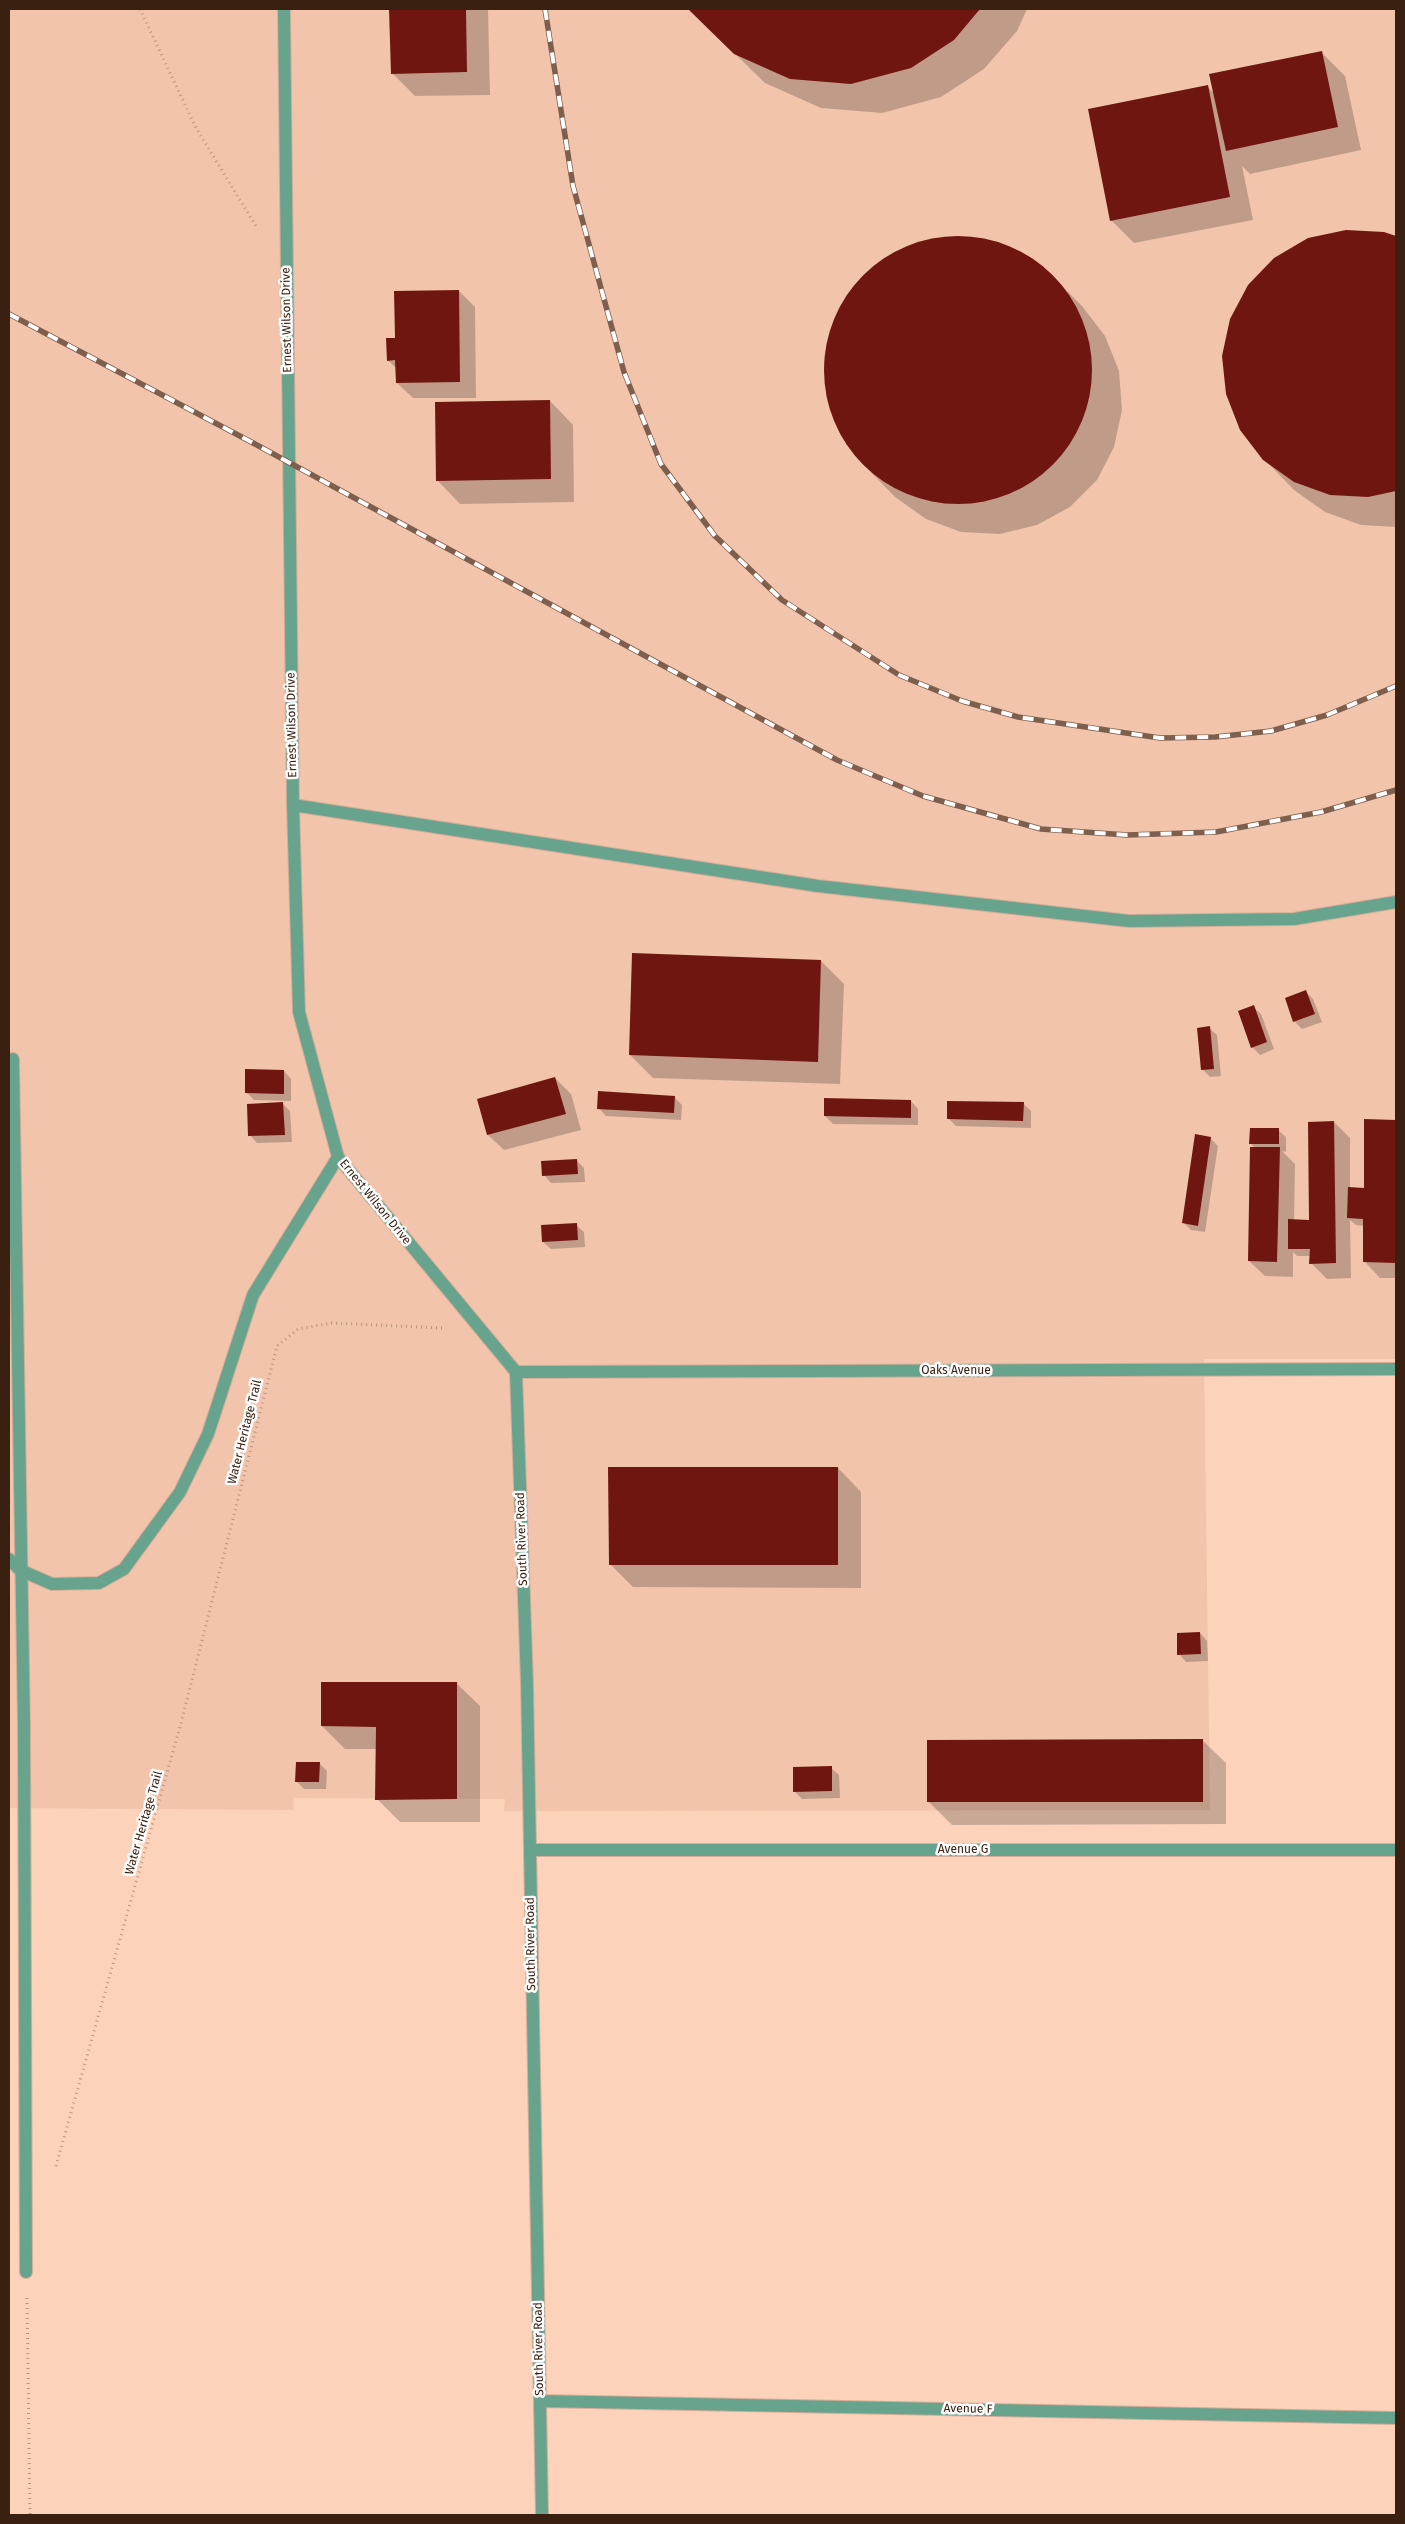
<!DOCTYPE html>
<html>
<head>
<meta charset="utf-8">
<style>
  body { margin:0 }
  #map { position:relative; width:1405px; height:2524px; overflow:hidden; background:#fcd2bb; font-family:"Fira Sans",sans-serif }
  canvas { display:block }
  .frame { position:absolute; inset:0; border:10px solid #392011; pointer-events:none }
</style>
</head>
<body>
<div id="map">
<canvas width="1405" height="2524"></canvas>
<div class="frame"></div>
</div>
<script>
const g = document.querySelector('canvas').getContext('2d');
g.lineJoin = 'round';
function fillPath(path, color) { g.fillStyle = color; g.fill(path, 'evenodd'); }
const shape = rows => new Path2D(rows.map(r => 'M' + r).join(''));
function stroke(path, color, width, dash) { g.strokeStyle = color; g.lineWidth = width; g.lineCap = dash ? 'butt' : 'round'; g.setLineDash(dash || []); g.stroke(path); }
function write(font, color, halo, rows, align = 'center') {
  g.font = font + ' "Fira Sans",sans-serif'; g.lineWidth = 5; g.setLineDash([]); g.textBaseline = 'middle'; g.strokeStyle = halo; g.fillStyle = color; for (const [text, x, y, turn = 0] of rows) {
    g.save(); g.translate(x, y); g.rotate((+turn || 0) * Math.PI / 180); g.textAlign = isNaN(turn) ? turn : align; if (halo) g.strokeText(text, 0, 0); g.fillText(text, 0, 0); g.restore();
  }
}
fillPath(shape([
  [9,9,1396,9,1396,1359,1204,1359,1210,1810,504,1811,505,1799,294,1798,293,1810,9,1808]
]), '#f1c4ab');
fillPath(shape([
  [390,9,488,9,490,95,415,96,392,73],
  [689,9,1027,9,1017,31,984,69,941,97,882,113,821,108,765,83],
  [1322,53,1345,76,1361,150,1250,174,1242,166,1253,220,1134,243,1111,220,1208,87,1215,94],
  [1384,233,1396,237,1396,527,1361,525,1325,512,1294,490,1264,459],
  [946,238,985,240,1021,252,1051,275,1082,306,1105,336,1119,371,1122,410,1114,447,1097,480,1070,507,1037,525,1000,534,961,532,926,519,895,497,865,466,841,436,827,400,824,363,832,326,849,292,876,265,909,246],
  [459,291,475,307,476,398,413,398,397,383,397,369,388,360,397,339],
  [550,401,573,425,574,502,460,504,437,480],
  [821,961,844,984,840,1084,653,1078,630,1055],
  [1306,992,1313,999,1322,1022,1302,1029,1294,1021],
  [1253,1007,1261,1014,1274,1049,1260,1055,1252,1047],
  [1209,1028,1217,1035,1221,1076,1210,1077,1202,1069],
  [284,1071,291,1079,291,1101,254,1100,246,1092],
  [555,1078,571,1094,581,1130,504,1150,488,1135],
  [674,1097,682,1105,681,1120,606,1116,599,1108],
  [911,1101,918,1109,918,1125,833,1124,825,1116],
  [1023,1103,1031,1111,1031,1128,956,1126,948,1118],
  [283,1104,290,1111,292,1142,257,1143,250,1135],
  [1365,1120,1396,1121,1396,1278,1380,1278,1365,1262,1365,1226,1356,1225,1350,1220,1351,1278,1327,1279,1311,1263,1311,1256,1297,1256,1293,1252,1293,1277,1265,1276,1249,1261,1255,1148,1251,1144,1278,1130,1286,1137,1286,1152,1282,1151,1295,1164,1294,1221,1310,1221,1334,1122,1350,1138,1350,1189,1365,1189],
  [1210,1138,1218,1146,1205,1232,1191,1230,1183,1222],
  [576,1160,584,1168,585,1182,551,1183,544,1175],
  [576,1225,584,1232,585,1247,551,1249,543,1242],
  [838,1468,861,1492,861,1588,633,1587,610,1564],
  [1200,1633,1207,1641,1208,1661,1186,1662,1179,1654],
  [456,1683,480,1706,480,1822,400,1822,377,1799,377,1749,345,1749,322,1726],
  [1202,1740,1226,1763,1226,1824,952,1825,929,1802],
  [319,1763,327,1771,326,1789,304,1789,296,1781],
  [831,1768,839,1775,840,1798,802,1799,794,1791]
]), '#0003');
fillPath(shape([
  [389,9,466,9,467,72,391,74],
  [688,9,980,9,954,40,911,68,851,84,790,79,734,54],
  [1322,51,1338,127,1226,151,1209,74],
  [1208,85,1230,197,1110,221,1088,109],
  [1346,230,1384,232,1396,236,1396,491,1368,497,1330,495,1294,482,1263,460,1240,430,1226,394,1222,356,1230,319,1248,285,1274,258,1308,238],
  '824 370a134 134 0 1 1 268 0a134 134 0 1 1-268 0Z',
  [459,290,460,382,396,383,395,360,387,361,386,338,395,338,394,291],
  [550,400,551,479,436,481,435,402],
  [632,953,821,960,818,1062,629,1055],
  [1306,990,1315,1014,1293,1022,1285,998],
  [1254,1005,1267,1042,1251,1048,1238,1011],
  [1210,1026,1214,1069,1201,1070,1197,1028],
  [245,1069,284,1070,284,1094,245,1093],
  [555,1077,566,1114,487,1135,477,1099],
  [598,1091,675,1096,674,1113,597,1109],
  [824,1098,911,1100,911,1118,824,1116],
  [947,1101,1024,1102,1023,1121,947,1119],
  [283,1102,285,1135,248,1136,247,1104],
  [1364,1119,1396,1120,1396,1263,1363,1262,1363,1219,1347,1218,1348,1187,1364,1188],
  [1334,1121,1336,1263,1309,1264,1310,1249,1288,1249,1288,1219,1309,1220,1308,1122],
  [1250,1128,1279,1128,1279,1144,1249,1144],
  [1195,1134,1211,1137,1198,1226,1182,1223],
  [1250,1147,1280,1147,1277,1262,1248,1261],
  [577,1159,578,1174,542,1176,541,1161],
  [577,1223,578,1240,542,1242,541,1225],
  [608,1467,838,1467,838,1565,609,1565],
  [1200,1632,1201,1654,1177,1655,1177,1633],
  [321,1682,457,1682,457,1799,375,1800,376,1727,321,1726],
  [1203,1739,1203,1802,927,1802,927,1740],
  [296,1762,320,1762,319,1782,295,1782],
  [832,1766,832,1791,793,1792,793,1767]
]), '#701610');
const lane = shape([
  [284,9,293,805,299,1012,338,1157,516,1372],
  [293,805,818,886,1129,921,1294,919,1396,902],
  [13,1059,24,1725,26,2272],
  [9,1559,20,1570,52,1584,99,1583,124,1569,180,1492,208,1434,253,1295,338,1157]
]);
const street = shape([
  [530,1850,1396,1850],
  [540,2401,1396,2418],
  [542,2515,527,1683,516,1372,1396,1369]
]);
stroke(lane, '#d5ae99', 14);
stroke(street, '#d5ae99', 14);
stroke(shape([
  [140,9,195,126,257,228],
  [56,2166,181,1723,277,1346,298,1329,332,1323,442,1328],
  [27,2298,30,2515]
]), '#ba9581', 3, [1, 4]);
stroke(lane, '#68a38d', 12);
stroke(street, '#68a38d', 12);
const rail = shape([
  [545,9,573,186,624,372,661,464,715,536,782,600,899,675,962,701,1018,717,1160,738,1215,737,1271,731,1327,715,1396,686],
  [9,314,255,444,837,760,923,796,1041,829,1127,835,1216,832,1321,812,1396,790]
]);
stroke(rail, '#7e5f4d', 5.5);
stroke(rail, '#fdfdfd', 4, [11]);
write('12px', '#392011', '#fdfdfd', [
  ["Ernest Wilson Drive",287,320,-91],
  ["Ernest Wilson Drive",292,725,-91],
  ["Ernest Wilson Drive",375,1202,51],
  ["Oaks Avenue",956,1371],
  ["Water Heritage Trail",245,1432,-76],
  ["South River Road",522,1539,-92],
  ["Water Heritage Trail",144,1823,-74],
  ["Avenue G",963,1850],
  ["South River Road",531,1944,-91],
  ["South River Road",539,2349,-91],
  ["Avenue F",968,2409,1]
]);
</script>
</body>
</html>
